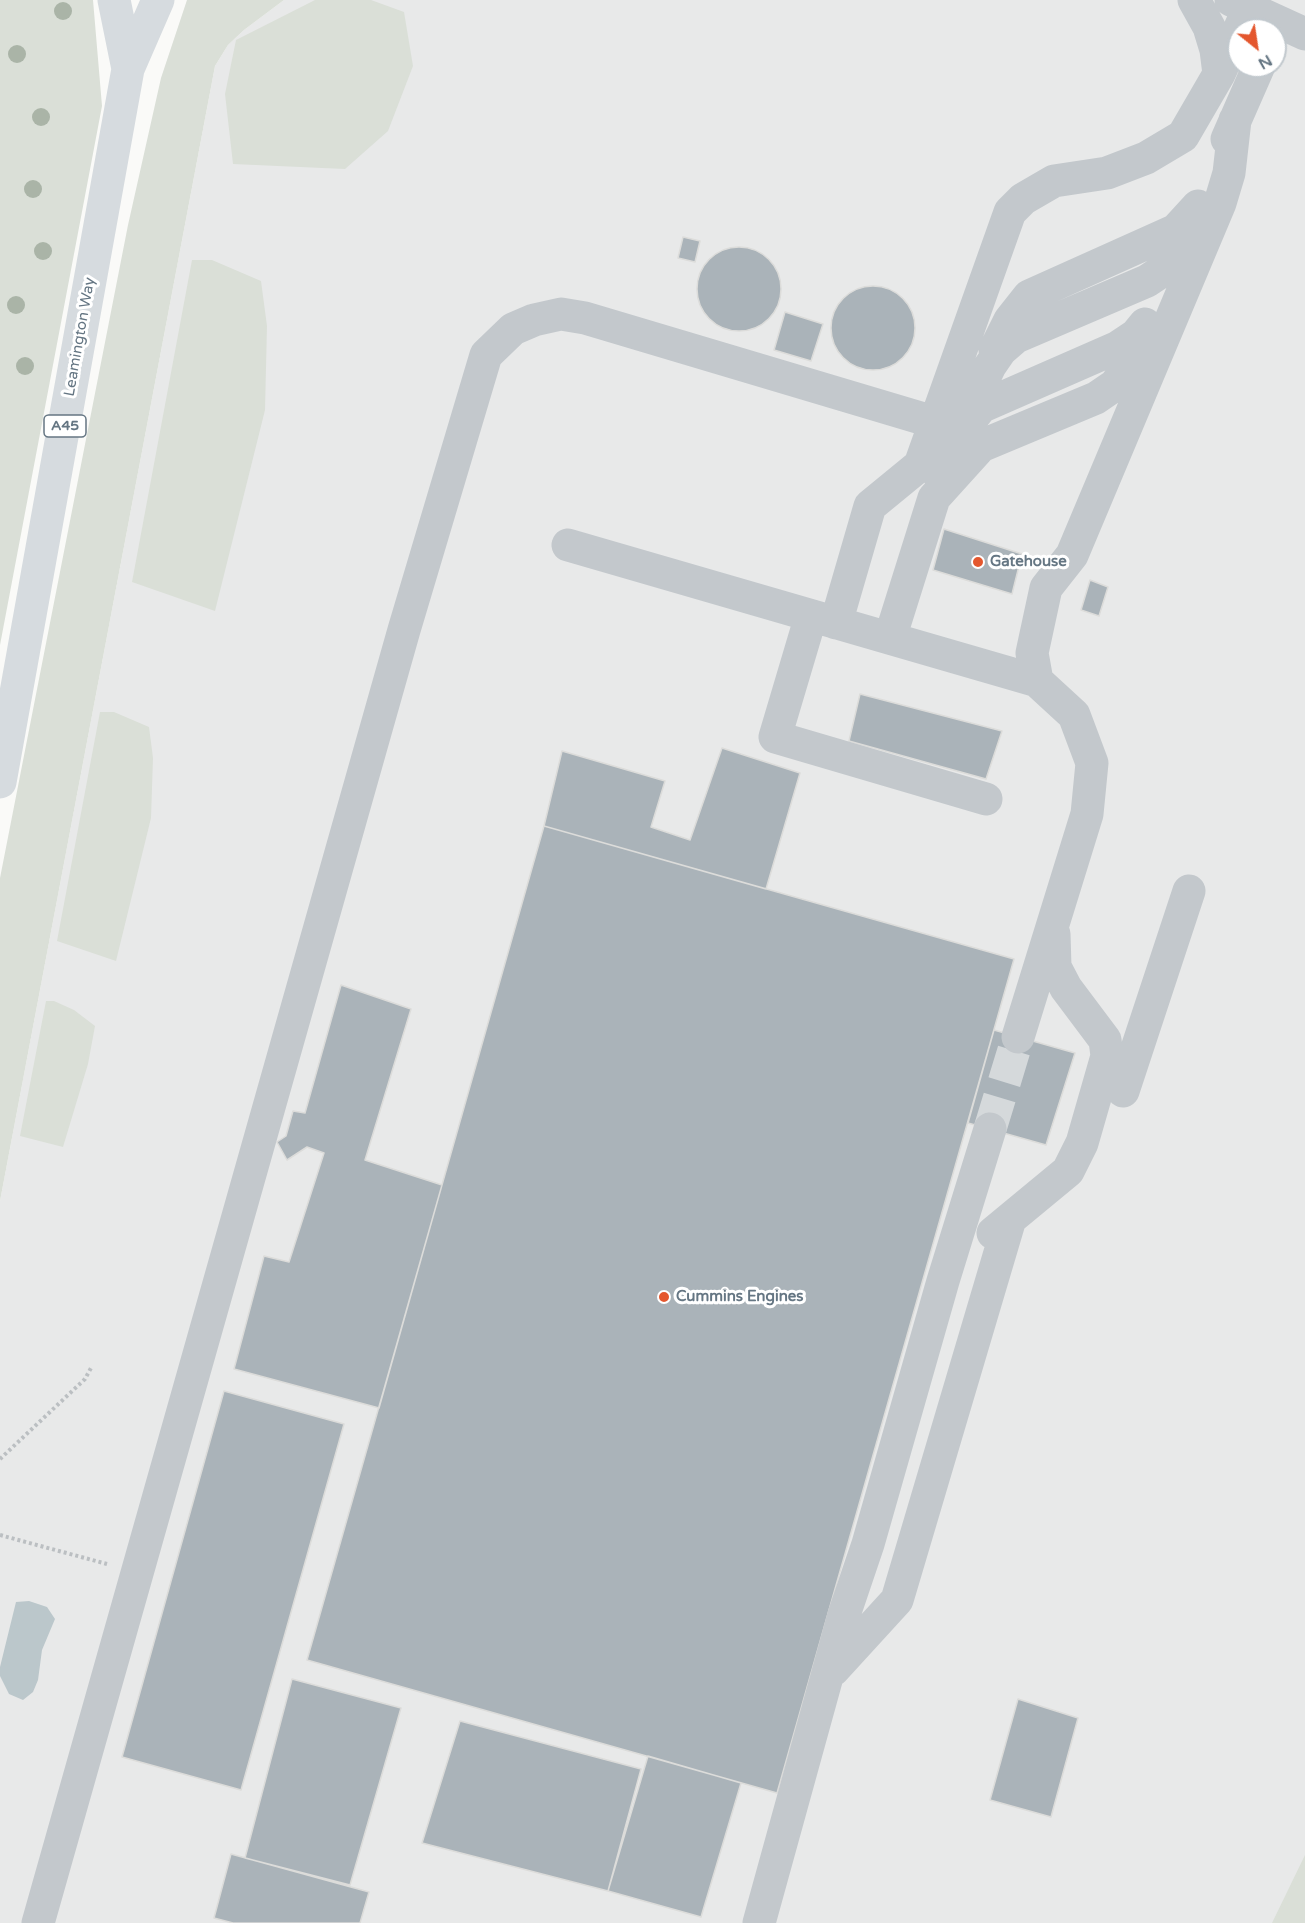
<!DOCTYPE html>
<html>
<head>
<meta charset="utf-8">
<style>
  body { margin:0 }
  #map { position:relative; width:1305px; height:1923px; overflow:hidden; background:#fafaf8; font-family:"Varela Round",sans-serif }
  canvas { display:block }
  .north { position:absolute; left:1227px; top:18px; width:60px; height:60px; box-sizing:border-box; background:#fff; border:2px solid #c1c8cd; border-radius:50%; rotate:150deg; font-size:16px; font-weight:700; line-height:24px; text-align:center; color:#657683 }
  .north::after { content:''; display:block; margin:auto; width:21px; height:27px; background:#e4572e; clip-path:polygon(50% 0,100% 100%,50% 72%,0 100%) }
</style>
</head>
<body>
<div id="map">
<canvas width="1305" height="1923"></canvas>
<div class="north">N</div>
</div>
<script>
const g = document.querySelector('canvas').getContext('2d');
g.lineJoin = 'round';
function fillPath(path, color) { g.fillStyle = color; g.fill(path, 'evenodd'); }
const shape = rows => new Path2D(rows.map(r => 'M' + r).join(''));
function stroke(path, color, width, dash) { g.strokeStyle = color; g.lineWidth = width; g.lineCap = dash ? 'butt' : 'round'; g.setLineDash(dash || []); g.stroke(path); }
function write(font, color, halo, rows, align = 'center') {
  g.font = font + ' "Varela Round",sans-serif'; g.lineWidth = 6; g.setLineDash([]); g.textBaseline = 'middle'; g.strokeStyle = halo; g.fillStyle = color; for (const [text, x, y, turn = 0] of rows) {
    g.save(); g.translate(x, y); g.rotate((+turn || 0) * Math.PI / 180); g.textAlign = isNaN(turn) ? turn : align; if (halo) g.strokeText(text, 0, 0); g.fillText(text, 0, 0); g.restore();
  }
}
fillPath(shape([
  [284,0,1305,0,1305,1923,0,1923,0,1201,215,66,228,45,244,30],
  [1239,30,1275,30,1275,66,1239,66]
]), '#e8e9e9');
fillPath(shape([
  [0,0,93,0,102,106,0,645],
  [187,0,284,0,244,30,228,45,215,66,0,1201,0,878,128,225,161,78],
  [315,0,371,0,404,12,413,66,388,131,345,169,233,164,225,94,236,40],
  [192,260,212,260,261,281,267,326,265,410,215,611,132,582],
  [100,712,114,712,149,727,153,758,151,818,116,961,57,941],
  [46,1001,54,1001,74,1010,95,1026,88,1064,63,1147,20,1136],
  [1305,1855,1305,1923,1272,1923]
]), '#dadfd7');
fillPath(shape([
  [29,1601,47,1607,55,1619,42,1650,38,1680,33,1692,23,1700,9,1694,0,1676,0,1667,16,1602]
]), '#bbc7cb');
const building = shape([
  [683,237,700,241,695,262,678,258,683,237],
  '697 289a42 42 0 1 1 84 0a42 42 0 1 1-84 0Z',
  '831 328a42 42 0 1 1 84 0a42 42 0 1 1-84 0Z',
  [785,312,823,324,811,361,774,350,785,312],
  [944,529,1022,554,1012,594,933,570,944,529],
  [1090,580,1108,587,1099,616,1081,610,1090,580],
  [860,694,1002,731,986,779,849,741,860,694],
  [722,748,800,773,766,889,544,826,562,751,665,781,651,827,690,840,722,748],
  [544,826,1014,959,777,1793,307,1660,544,826],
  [341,985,411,1009,365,1160,442,1185,379,1408,234,1369,264,1256,289,1262,324,1153,307,1147,287,1160,277,1142,286,1136,293,1111,305,1113,341,985],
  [994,1030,1075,1053,1046,1145,968,1123,994,1030],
  [224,1391,344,1424,241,1790,122,1757,224,1391],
  [292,1679,401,1708,350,1885,245,1858,292,1679],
  [1018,1699,1078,1718,1051,1817,990,1800,1018,1699],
  [460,1721,641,1769,608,1891,422,1843,460,1721],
  [648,1756,741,1783,701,1917,608,1891,648,1756],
  [231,1854,369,1892,360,1923,233,1923,214,1918,231,1854]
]);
fillPath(building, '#aab3b9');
stroke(building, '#dcdcda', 1.5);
stroke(shape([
  [990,1129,1018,1037]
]), '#d5d9db', 33, [33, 16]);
stroke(shape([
  [0,1459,85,1379,92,1366],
  [0,1535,107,1564]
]), '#bbbfc2', 4, [3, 3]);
stroke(shape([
  [1194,0,1209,27,1216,50,1219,74],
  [1231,0,1305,34],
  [1227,139,1259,66],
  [995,350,1010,320,1029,296,1176,230,1198,206],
  [970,408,990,366,1001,350,1016,337,1147,281,1165,269,1178,252],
  [940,477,962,431,981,407,1118,347,1136,335,1145,324],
  [568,545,1037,681],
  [811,616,775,737,986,799],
  [836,623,870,506,920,465,1010,212,1023,199,1054,181,1107,173,1146,158,1183,136,1219,74,1249,8],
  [890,638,934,498,981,446,1096,398,1115,385,1128,368,1142,334],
  [1018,1037,1087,814,1092,763,1074,715,1037,681,1032,653,1046,588,1072,555,1220,203,1229,173,1235,120],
  [1123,1091,1189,891],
  [993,1233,1068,1171,1082,1143,1107,1056,1105,1040,1066,988,1055,967,1054,934],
  [833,1670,897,1600,1010,1219],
  [38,1923,404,630,486,355,513,329,534,320,561,314,585,318,934,422],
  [759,1923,844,1615,868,1544,943,1281,990,1129]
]), '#c3c8cc', 33);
stroke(shape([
  [114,0,128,69],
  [0,782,128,69,158,0]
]), '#d6dbdf', 33);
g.fillStyle = '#aab4a7';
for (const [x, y] of [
  [63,11],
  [17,54],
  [41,117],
  [33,189],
  [43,251],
  [16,305],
  [25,366]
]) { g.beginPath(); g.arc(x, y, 9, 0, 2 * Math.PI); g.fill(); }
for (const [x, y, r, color] of [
  [978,562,6,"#e4572e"],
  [664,1297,6,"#e4572e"]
]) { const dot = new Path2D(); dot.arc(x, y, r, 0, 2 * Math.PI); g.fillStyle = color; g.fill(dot); stroke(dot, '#fff', 2); }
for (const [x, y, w] of [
  [65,426,42]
]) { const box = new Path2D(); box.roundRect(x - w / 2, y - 11, w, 22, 4.5); g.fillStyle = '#fff'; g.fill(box); stroke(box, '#657683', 1.5); }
write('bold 14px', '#657683', null, [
  ["A45",65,426]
]);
write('15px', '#657683', '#fff', [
  ["Leamington Way",80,337,-80]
]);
write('bold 15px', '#657683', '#fff', [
  ["Gatehouse",990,562],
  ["Cummins Engines",676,1297]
], 'left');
</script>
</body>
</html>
